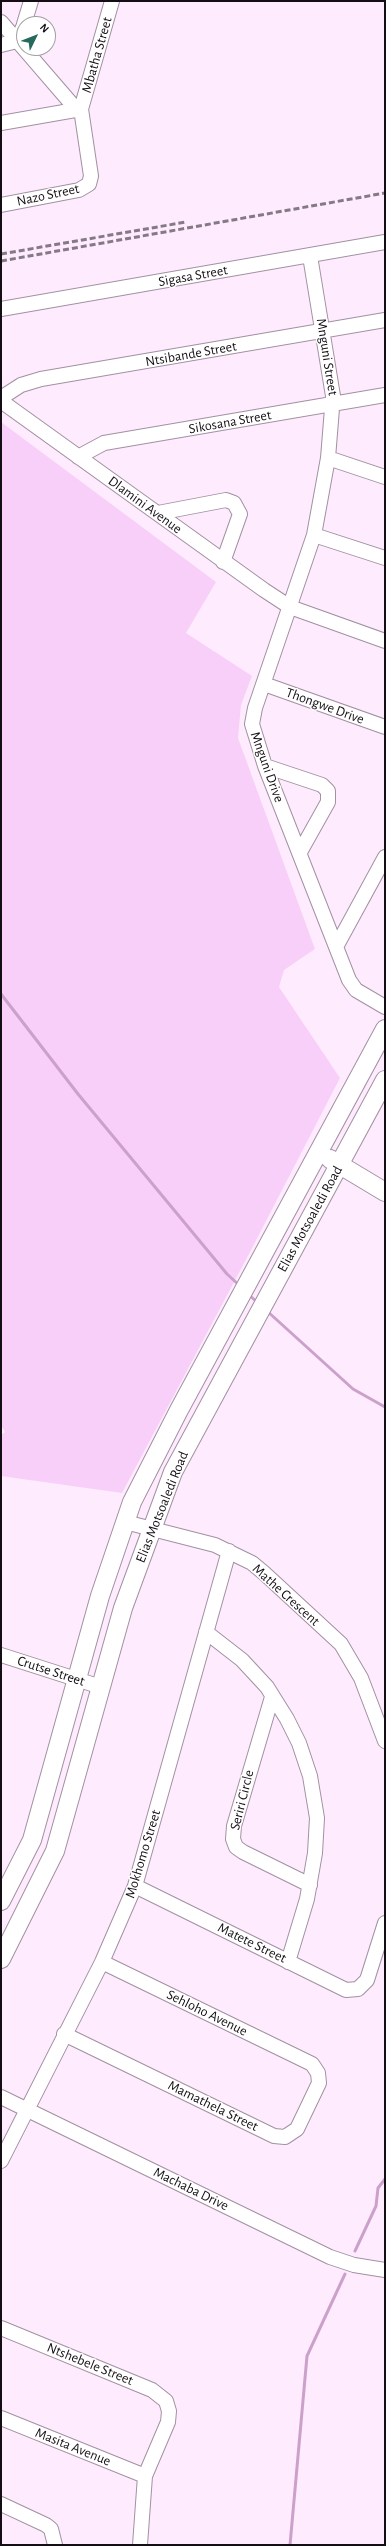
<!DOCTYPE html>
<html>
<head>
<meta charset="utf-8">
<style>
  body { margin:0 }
  #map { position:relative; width:386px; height:2546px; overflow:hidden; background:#feecfe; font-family:"Alegreya Sans",sans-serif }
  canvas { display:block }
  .frame { position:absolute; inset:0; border:2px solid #140e14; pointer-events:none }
  .north { position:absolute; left:16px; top:16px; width:40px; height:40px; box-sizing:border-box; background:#fff; border:1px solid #a19fa1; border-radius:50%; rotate:47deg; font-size:11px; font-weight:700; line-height:16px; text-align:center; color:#140e14 }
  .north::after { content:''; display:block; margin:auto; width:14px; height:18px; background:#276a5b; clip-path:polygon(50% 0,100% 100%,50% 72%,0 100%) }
</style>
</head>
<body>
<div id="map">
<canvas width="386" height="2546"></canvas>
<div class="frame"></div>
<div class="north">N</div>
</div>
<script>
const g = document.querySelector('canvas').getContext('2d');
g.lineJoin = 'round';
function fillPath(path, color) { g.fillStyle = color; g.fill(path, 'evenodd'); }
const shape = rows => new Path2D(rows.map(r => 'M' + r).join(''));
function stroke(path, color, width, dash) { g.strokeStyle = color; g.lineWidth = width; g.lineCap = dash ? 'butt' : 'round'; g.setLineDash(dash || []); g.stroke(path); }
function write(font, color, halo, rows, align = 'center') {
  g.font = font + ' "Alegreya Sans",sans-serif'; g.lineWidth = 3; g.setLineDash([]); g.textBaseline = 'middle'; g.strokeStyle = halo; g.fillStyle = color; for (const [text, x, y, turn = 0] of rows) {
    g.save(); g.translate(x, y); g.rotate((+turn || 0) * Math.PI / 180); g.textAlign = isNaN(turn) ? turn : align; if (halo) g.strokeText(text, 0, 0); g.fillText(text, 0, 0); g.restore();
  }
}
fillPath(shape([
  [1,422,216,582,186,633,252,676,241,705,238,738,315,949,284,970,279,987,340,1078,250,1252,122,1493,1,1476,1,1435,5,1432,1,1425]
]), '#f8cff9');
stroke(shape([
  [1,994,78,1094,227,1274,240,1286],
  [248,1294,257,1302],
  [267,1311,353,1389,385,1407],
  [355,2251,376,2206,378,2188,385,2179],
  [290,2545,307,2356,345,2274]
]), '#cba1cb', 3);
const minor = shape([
  [1,22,76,109],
  [24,24,31,1],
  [1,45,17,41,24,25],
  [1,123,81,109],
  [1,205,79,190,89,184,91,176,81,109,112,1],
  [310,256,333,396,328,458,314,535,255,708,252,724,265,766,349,980,356,990,385,1007],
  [1,309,385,242],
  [1,398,21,385,41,379,385,320],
  [1,401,264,590,290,607,385,641],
  [78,457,104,443,385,395],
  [328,458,385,477],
  [158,513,226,500,234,503,240,514,223,562],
  [314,535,385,558],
  [264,684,385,727],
  [265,766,322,785,328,791,328,802,300,852],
  [336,947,385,857],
  [125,1522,215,1545,252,1563,264,1573,341,1644,361,1678,385,1741],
  [206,1632,242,1660,267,1687,287,1719,299,1743,310,1776,317,1818,315,1853,307,1899,288,1962],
  [1,1655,101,1687],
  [272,1697,234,1826,233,1839,236,1847,243,1852,310,1885],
  [135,1886,346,1990,358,1989,367,1980,385,1923],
  [64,2034,274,2136,285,2137,297,2129,319,2083,318,2073,312,2064,102,1962],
  [1,2097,330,2257,354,2265,385,2270],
  [1,2161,102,1962,135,1886,229,1551],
  [1,2328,152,2390,166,2401,169,2411,168,2422,145,2476,140,2545],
  [1,2418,145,2476],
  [1,2504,46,2525,51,2529,55,2545]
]);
const major = shape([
  [330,1159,385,1192],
  [1,1901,32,1840,100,1596,132,1502,179,1410,385,1029],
  [1,1959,55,1851,123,1608,173,1472,385,1080]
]);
stroke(minor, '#a191a1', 16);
stroke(major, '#a191a1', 20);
stroke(minor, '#fff', 14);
stroke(major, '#fff', 18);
stroke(shape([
  [1,254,186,222],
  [1,261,385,193]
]), '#857985', 3, [6, 3]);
write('14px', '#140e14', '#fff', [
  ["Mbatha Street",97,55,-74],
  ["Nazo Street",48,195,-12],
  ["Sigasa Street",193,276,-10],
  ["Ntsibande Street",191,354,-10],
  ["Mnguni Street",327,357,81],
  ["Sikosana Street",230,422,-10],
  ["Dlamini Avenue",145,505,36],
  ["Thongwe Drive",325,706,20],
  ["Mnguni Drive",267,767,70],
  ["Elias Motsoaledi Road",310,1219,-61],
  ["Elias Motsoaledi Road",162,1507,-68],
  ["Mathe Crescent",286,1595,42],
  ["Crutse Street",51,1671,18],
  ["Seriri Circle",242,1800,-76],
  ["Mokhomo Street",143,1854,-73],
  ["Matete Street",252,1943,26],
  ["Sehloho Avenue",207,2013,26],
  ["Mamathela Street",213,2106,26],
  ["Machaba Drive",191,2189,26],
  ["Ntshebele Street",90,2364,22],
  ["Masita Avenue",73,2447,22]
]);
</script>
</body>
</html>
